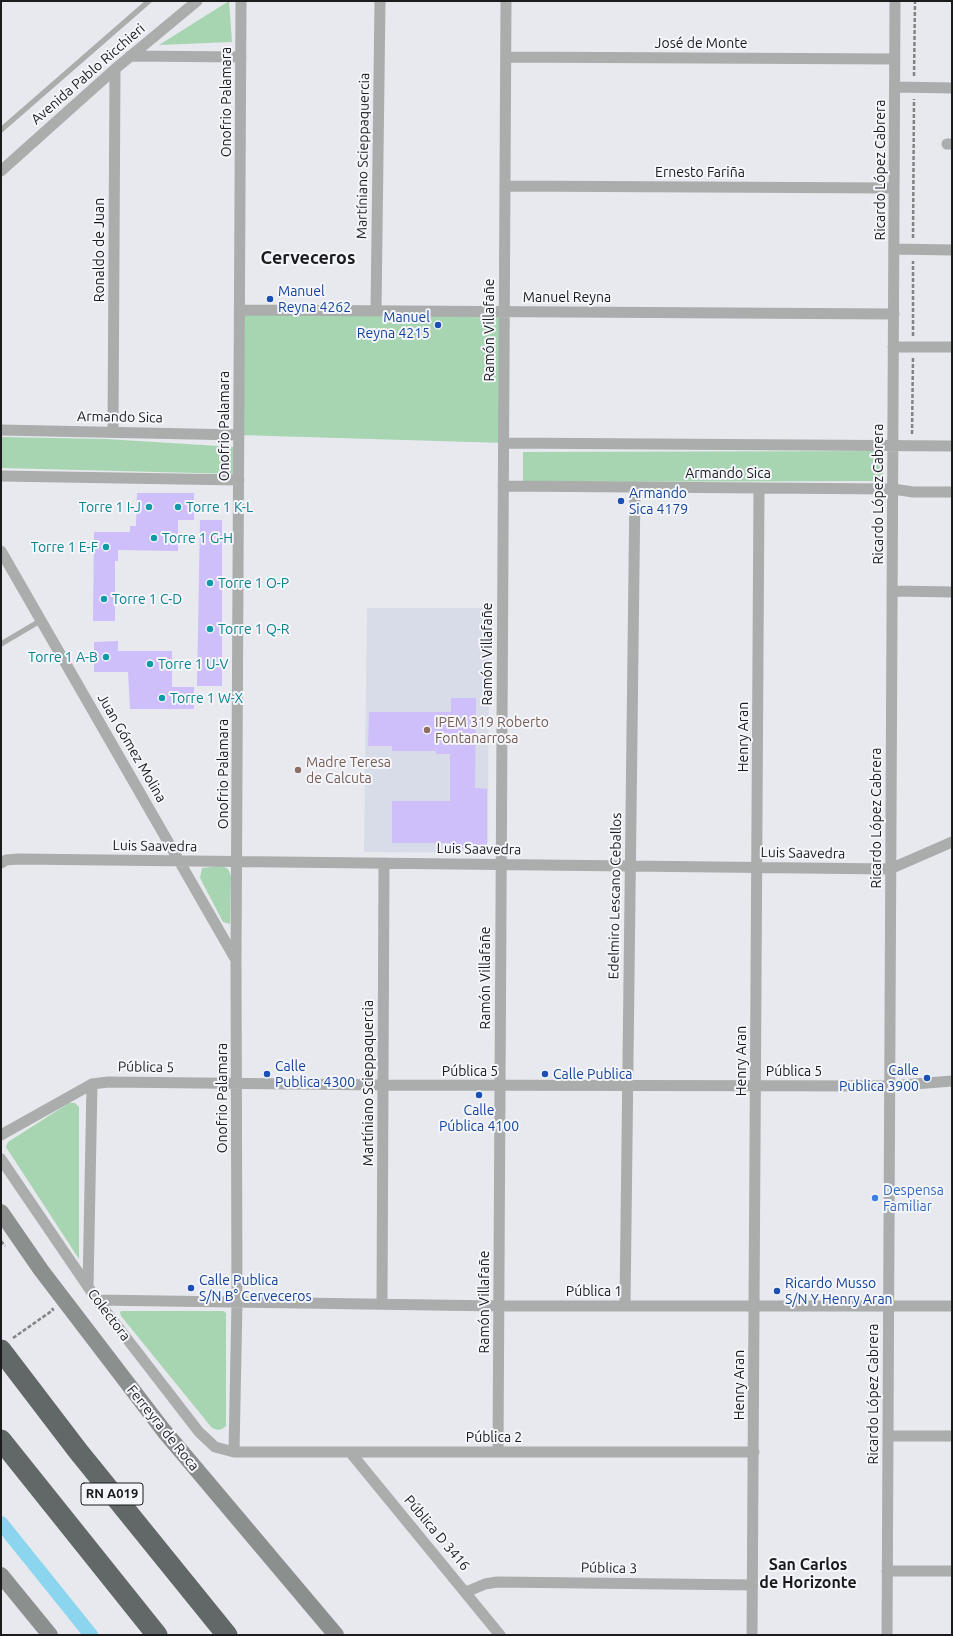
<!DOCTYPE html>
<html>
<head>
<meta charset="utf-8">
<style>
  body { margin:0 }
  #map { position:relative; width:953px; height:1636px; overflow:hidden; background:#e7e9ee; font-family:Ubuntu,sans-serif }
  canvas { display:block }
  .frame { position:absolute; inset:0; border:2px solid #1b1b1d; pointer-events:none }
</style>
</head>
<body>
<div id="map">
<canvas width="953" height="1636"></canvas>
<div class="frame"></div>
</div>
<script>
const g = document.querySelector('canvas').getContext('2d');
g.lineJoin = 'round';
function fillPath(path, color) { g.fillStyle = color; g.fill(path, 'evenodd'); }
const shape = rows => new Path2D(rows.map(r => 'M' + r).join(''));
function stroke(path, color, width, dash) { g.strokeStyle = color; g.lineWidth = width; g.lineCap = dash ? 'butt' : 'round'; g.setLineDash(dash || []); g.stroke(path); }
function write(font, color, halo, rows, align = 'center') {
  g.font = font + ' Ubuntu,sans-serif'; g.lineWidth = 4; g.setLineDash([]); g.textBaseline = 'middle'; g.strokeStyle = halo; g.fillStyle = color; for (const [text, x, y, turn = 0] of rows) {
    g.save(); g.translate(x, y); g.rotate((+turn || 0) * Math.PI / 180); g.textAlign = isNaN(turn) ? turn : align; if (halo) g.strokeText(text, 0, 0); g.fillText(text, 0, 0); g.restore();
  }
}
fillPath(shape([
  [367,608,489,608,488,853,364,852]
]), '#d7dce8');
fillPath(shape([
  [229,1,232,42,159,45],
  [240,310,504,311,504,443,239,435],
  [1,437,106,439,234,447,235,474,1,468],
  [883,451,883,481,523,482,523,452],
  [222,866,228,869,231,876,230,924,223,922,200,878,202,868],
  [69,1103,75,1103,79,1107,79,1259,6,1147,8,1142],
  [122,1311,223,1311,226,1313,226,1426,222,1429,218,1430,212,1428,121,1316,120,1312]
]), '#a7d4b1');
stroke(shape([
  [1,1523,91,1635]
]), '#8bd6ee', 14);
fillPath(shape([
  [137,493,194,493,194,520,178,520,178,551,118,550,118,561,115,561,115,621,93,621,94,532,130,532,130,526,136,526],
  [200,520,222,520,222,686,197,686],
  [118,641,118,651,172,651,172,687,194,687,194,709,130,709,128,672,94,672,94,642],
  [451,698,476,698,475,788,487,789,487,849,450,848,450,843,392,843,392,801,450,801,450,754,436,754,436,751,392,751,392,746,368,746,369,712,451,712]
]), '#cebef9');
stroke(shape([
  [914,76,915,1],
  [913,238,914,99],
  [913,336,913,261],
  [912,434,913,357],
  [1,1241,5,1246],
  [13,1338,53,1310,52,1308]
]), '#828387', 2.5, [4, 2]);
stroke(shape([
  [1,130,149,1],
  [1,644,40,621]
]), '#aaadac', 5.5);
stroke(shape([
  [130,56,241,57],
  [506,57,895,59],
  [895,87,952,88],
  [947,144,952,144],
  [1,171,115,69,197,1],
  [505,186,894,188],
  [894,249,952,250],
  [240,310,894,314],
  [376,311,380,1],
  [893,347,952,347],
  [1,430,239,435],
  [113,432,115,69],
  [504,443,952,446],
  [1,476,239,480],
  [503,486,893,489,913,492,952,492],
  [1,551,236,960],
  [892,591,952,592],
  [1,863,6,860,18,859,890,869,952,842],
  [1,1135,92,1084,108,1082,383,1085,889,1086,952,1081],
  [1,1159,97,1300,199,1432,215,1447,234,1452,754,1452],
  [88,1287,92,1084],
  [97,1300,499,1306,952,1306],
  [382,1304,384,863],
  [625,1306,635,487],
  [888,1436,952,1436],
  [234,1452,237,1302,236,960,241,1],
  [350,1452,500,1635],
  [498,1452,506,1],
  [887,1571,952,1571],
  [466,1592,485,1584,497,1582,753,1585],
  [752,1635,759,488],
  [887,1635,895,1]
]), '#aaadac', 11);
stroke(shape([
  [1,1212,41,1270,164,1431,336,1635],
  [1,1575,50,1635]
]), '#8b8f8e', 16);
stroke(shape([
  [1,1350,78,1451,227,1635],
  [1,1440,157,1635]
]), '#626867', 21);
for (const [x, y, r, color] of [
  [270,299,4,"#1a4fb4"],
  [438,325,4,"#1a4fb4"],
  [621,501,4,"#1a4fb4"],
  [149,507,4,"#0f9aa8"],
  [178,507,4,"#0f9aa8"],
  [154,538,4,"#0f9aa8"],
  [106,547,4,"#0f9aa8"],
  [210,583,4,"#0f9aa8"],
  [104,599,4,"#0f9aa8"],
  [210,629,4,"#0f9aa8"],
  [106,657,4,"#0f9aa8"],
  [150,664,4,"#0f9aa8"],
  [162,698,4,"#0f9aa8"],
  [427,730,4,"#8d6e63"],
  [298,770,4,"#8d6e63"],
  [267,1074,4,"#1a4fb4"],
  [545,1074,4,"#1a4fb4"],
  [927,1078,4,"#1a4fb4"],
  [479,1095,4,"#1a4fb4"],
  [875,1198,4,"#3f7fe0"],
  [191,1288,4,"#1a4fb4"],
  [777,1291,4,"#1a4fb4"]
]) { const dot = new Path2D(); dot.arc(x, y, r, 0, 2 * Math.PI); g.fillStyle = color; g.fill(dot); stroke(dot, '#f4f6fb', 1.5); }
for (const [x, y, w] of [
  [112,1494,62]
]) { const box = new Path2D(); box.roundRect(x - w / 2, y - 11, w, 22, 3); g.fillStyle = '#f4f6fb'; g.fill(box); stroke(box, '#1b1b1d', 1); }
write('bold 13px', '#1b1b1d', null, [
  ["RN A019",112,1494]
]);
write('14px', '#1b1b1d', '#f4f6fb', [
  ["José de Monte",701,43],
  ["Avenida Pablo Ricchieri",88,74,-41],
  ["Onofrio Palamara",226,102,-90],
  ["Martíniano Scieppaquercia",363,156,-89],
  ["Ricardo López Cabrera",880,170,-90],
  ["Ernesto Fariña",700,172],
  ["Ronaldo de Juan",99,250,-90],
  ["Manuel Reyna",567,297],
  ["Ramón Villafañe",489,330,-90],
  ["Armando Sica",120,417,1],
  ["Onofrio Palamara",224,426,-90],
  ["Armando Sica",728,473],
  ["Ricardo López Cabrera",878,494,-90],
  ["Ramón Villafañe",487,654,-90],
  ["Henry Aran",743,737,-90],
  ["Juan Gómez Molina",132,748,60],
  ["Onofrio Palamara",223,774,-90],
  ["Ricardo López Cabrera",876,818,-90],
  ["Luis Saavedra",155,846,1],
  ["Luis Saavedra",479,849,1],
  ["Luis Saavedra",803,853,1],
  ["Edelmiro Lescano Ceballos",615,896,-89],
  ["Ramón Villafañe",485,978,-90],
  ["Henry Aran",741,1061,-90],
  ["Pública 5",146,1067,1],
  ["Pública 5",470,1071],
  ["Pública 5",794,1071],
  ["Martíniano Scieppaquercia",368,1083,-90],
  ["Onofrio Palamara",222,1098,-90],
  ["Pública 1",594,1291],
  ["Ramón Villafañe",484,1302,-90],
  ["Colectora",109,1315,53],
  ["Henry Aran",739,1385,-90],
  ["Ricardo López Cabrera",873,1394,-90],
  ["Ferreyra de Roca",163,1428,51],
  ["Pública 2",494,1437],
  ["Pública D 3416",437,1533,50],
  ["Pública 3",609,1568,1]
]);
write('14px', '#164399', '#f4f6fb', [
  ["Manuel",278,291],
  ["Reyna 4262",278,307],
  ["Manuel",430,317,"right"],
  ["Reyna 4215",430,333,"right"],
  ["Armando",629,493],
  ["Sica 4179",629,509],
  ["Calle",275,1066],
  ["Publica 4300",275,1082],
  ["Calle",919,1070,"right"],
  ["Publica 3900",919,1086,"right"],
  ["Calle Publica",553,1074],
  ["Calle",479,1110,"center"],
  ["Pública 4100",479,1126,"center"],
  ["Calle Publica",199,1280],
  ["S/N B° Cerveceros",199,1296],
  ["Ricardo Musso",785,1283],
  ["S/N Y Henry Aran",785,1299]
], 'left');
write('14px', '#0d838f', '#f4f6fb', [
  ["Torre 1 I-J",141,507,"right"],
  ["Torre 1 K-L",186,507],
  ["Torre 1 G-H",162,538],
  ["Torre 1 E-F",98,547,"right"],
  ["Torre 1 O-P",218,583],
  ["Torre 1 C-D",112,599],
  ["Torre 1 Q-R",218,629],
  ["Torre 1 A-B",98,657,"right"],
  ["Torre 1 U-V",158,664],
  ["Torre 1 W-X",170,698]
], 'left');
write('14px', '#785e54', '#f4f6fb', [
  ["IPEM 319 Roberto",435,722],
  ["Fontanarrosa",435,738],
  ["Madre Teresa",306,762],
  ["de Calcuta",306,778]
], 'left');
write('14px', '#366cbe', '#f4f6fb', [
  ["Despensa",883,1190],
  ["Familiar",883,1206]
], 'left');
write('bold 16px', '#1b1b1d', '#f4f6fb', [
  ["San Carlos",808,1565],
  ["de Horizonte",808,1583]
]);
write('bold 18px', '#1b1b1d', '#f4f6fb', [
  ["Cerveceros",308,258]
]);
</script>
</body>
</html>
